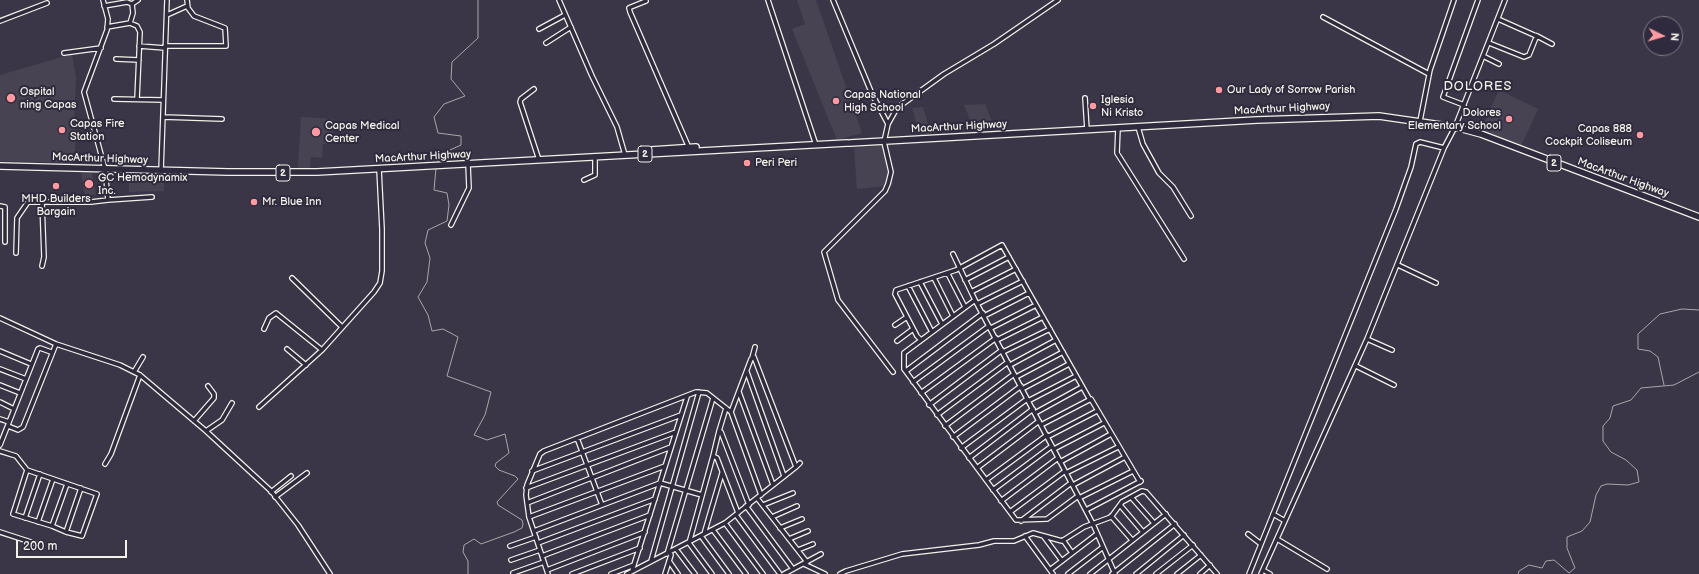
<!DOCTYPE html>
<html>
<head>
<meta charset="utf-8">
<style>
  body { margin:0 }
  #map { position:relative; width:1699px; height:574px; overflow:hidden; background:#3b3647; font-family:"Balsamiq Sans",sans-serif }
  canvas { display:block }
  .north { position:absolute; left:1643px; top:16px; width:40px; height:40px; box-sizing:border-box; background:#2f2a3d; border:1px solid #7e7a81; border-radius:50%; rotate:95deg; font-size:11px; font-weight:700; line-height:16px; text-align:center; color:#f4f1e8 }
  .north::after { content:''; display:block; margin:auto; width:14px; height:18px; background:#ff9aa2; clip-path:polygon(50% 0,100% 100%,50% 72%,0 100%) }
  .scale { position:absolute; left:16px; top:540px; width:111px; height:18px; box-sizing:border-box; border:2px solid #f4f1e8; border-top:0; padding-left:5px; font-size:12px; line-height:14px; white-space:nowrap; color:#f4f1e8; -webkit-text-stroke:3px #2f2a3d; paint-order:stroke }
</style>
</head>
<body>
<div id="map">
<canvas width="1699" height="574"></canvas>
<div class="north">N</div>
<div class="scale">200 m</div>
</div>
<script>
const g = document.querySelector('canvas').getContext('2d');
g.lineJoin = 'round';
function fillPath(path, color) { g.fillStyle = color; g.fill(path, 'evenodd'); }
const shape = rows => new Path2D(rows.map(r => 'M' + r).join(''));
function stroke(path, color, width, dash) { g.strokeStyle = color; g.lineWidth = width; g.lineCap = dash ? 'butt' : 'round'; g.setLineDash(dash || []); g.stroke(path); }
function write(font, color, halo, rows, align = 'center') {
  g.font = font + ' "Balsamiq Sans",sans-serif'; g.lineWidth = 4; g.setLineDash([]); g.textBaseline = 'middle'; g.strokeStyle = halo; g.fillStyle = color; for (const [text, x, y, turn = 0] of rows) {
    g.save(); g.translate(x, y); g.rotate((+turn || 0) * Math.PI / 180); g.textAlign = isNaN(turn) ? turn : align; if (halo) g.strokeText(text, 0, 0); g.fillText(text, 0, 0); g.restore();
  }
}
fillPath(shape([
  [797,0,816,0,862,133,837,140,792,29,805,24],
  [72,54,76,78,74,121,77,122,74,163,0,161,0,75],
  [1499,90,1538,109,1520,148,1481,130],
  [985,104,994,127,973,127,964,105],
  [923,107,931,134,920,135,912,108],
  [301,117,333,119,332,144,323,144,322,158,311,157,310,168,298,168],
  [889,145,893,185,857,189,854,148],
  [81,173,92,173,96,195,85,196],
  [164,175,164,191,129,192,129,176]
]), '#484352');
stroke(shape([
  [437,163,439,155,461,145,461,136,438,133,434,117,444,104,465,96,451,79,452,62,478,38,478,0],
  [436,168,434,190,447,193,449,205,447,221,428,230,425,243,430,258,427,282,418,297,428,315,432,331,443,329,458,337,447,376,491,392,485,415,474,435,487,440,505,434,509,453,496,463,495,466,499,470,515,476,518,479,497,502,498,505,522,520,523,524,522,528,514,532,481,544,474,539,464,545,463,552,468,561,468,574],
  [1664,385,1658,357,1650,351,1638,349,1638,334,1660,314,1682,309,1699,310],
  [1518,574,1519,571,1529,565,1542,568,1546,561,1554,560,1569,573,1575,568,1567,548,1567,537,1582,531,1590,522,1596,495,1601,486,1607,484,1628,485,1639,482,1637,470,1626,460,1611,452,1603,441,1603,426,1610,418,1613,406,1631,400,1641,388,1674,385,1699,372]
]), '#aaa6a7', 1);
const minor = shape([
  [103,0,108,19,107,30,84,92,105,169,108,200,152,197],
  [559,0,592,76,617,127,625,155],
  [768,0,816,145],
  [833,0,872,94,888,124],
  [646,1,631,7,629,8,630,12,689,148],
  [104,6,127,2,132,4],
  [167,15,187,6],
  [1323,17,1429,74],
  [0,21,47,3],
  [107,27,130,23],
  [539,29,565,15],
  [1537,36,1552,44],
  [546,43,571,27],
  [1489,43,1524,57,1529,55,1535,40,1537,36,1534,35,1498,19],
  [139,46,165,48],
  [165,46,226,46,225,28,194,16,188,8,187,0],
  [64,53,101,48],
  [1483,56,1499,64],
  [116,59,139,60],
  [534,89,521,99,520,102,539,160],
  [1085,98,1087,130],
  [114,99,163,100],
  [137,99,140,32,137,26,130,23,133,13,132,4,138,0],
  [1464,105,1443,97,1478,0],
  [163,117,222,119],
  [1420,121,1430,70,1454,0],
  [1138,127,1143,144,1159,173,1173,187,1191,216],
  [1118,128,1117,153,1184,259],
  [161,171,167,0],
  [584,180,595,175,595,157],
  [42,202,44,257,42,266],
  [0,206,5,207,5,242],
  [451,225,469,188,468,164],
  [16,253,17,218,28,202,91,202,108,200],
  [953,254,975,300,1093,524,1115,574],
  [1398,265,1436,283],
  [948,274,965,307],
  [292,278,342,327],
  [934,278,953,316],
  [965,280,1009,257],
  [920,282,942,324],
  [908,286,932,332],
  [971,292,1016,269],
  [975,300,904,353,904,369,986,480,1047,435],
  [977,304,1023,281],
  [984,316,1029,293],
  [0,318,56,344,120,365,140,375,206,431,271,491,298,525,330,574],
  [895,325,907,317],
  [991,328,1036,305],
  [264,329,269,318,276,313,322,350],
  [1367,339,1392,350],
  [921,340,917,336,895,294,896,290,956,270,1002,245,1090,400],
  [997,340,1043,317],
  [897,341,913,329],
  [287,349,306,365],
  [0,351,31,364],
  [1003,352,1050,329],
  [752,358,755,347],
  [1010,365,1056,340],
  [1356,366,1394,385],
  [0,369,26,379],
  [906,371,983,313],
  [134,372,143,357],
  [747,372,784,476],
  [893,372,838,300,824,252,885,191,888,184,891,172,884,142,888,124,897,108,944,74,994,44,1058,0],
  [1016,377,1063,352],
  [913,382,989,326],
  [0,385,20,393],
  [1022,389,1069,364],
  [739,392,773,485],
  [921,393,996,338],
  [1028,401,1076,376],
  [0,402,14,409],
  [929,405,1002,350],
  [259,407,322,350,374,292,380,283,382,271,382,229,379,169],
  [731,412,761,495],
  [1035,413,1082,387],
  [937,415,1008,362],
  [0,419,9,422],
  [194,421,214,398,214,394,208,386],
  [1041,425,1091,399,1140,482],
  [8,426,18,430,23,427,56,344],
  [945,426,1014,374],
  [206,431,222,420,232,403],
  [719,431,726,408],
  [953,437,1021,386],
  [1047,437,1097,411],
  [577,438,602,505],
  [0,445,38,349,40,348,51,352],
  [961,448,1027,399],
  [1054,449,1104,423],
  [0,451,16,456,27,470,97,494,82,536,66,532,52,526,13,514,27,470],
  [713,456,719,431,721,432,749,505],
  [969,458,1033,409],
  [1060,462,1111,434],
  [105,464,111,454,140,375],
  [796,467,800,463],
  [977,468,1039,421],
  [532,471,681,415],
  [1066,473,1118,447],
  [986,480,1016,520,1047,519,1078,496],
  [1073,485,1125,457],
  [526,488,676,432],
  [993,490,1052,446],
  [271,492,291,476],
  [275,497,307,473],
  [1131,497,1154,523],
  [757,498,807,562],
  [1079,498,1133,471],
  [1001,501,1058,458],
  [527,503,671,447],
  [763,505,793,493],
  [1120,505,1143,532],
  [746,506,793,569],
  [1086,510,1141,481],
  [1010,512,1065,471],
  [1273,514,1285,521],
  [736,515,780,574],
  [1111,516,1132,540],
  [529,517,665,466],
  [772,517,797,506],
  [25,518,40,474],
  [1021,521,1071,483],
  [38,522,53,479],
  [725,523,763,574],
  [52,526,67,484],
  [780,528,802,519],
  [713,530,746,574],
  [534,531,660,483,702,495],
  [0,532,37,544],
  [66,532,81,488],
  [704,534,722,473],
  [1248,534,1261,544],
  [701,536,729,574],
  [1025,536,1053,574],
  [1044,537,1062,561],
  [789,539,808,531],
  [1277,539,1327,569],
  [1063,540,1072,553],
  [538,543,655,499],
  [510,546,536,537],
  [676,549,695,574],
  [798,550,813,544],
  [667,554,713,398],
  [542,556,650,515],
  [511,560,540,550],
  [651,561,699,392],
  [669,561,678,574],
  [804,564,825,574],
  [547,570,645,532],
  [1050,570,1097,534],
  [1263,570,1270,574],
  [632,571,687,397],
  [513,573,544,562],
  [548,574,529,517,526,495,527,485,540,454,544,451,696,392,707,393,731,412,751,359,754,357,796,467,725,523,627,574],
  [572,574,640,548],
  [611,574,634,565],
  [665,574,671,555,670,552],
  [712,574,689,543,713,456,717,458,738,513],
  [784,574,821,554],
  [840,574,846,571,902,554,979,545,994,541,1014,541,1033,533,1062,541,1084,527,1111,517,1122,502,1142,491,1146,492,1217,574],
  [1068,574,1103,547],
  [1090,574,1166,514],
  [1112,574,1175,524],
  [1136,574,1184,535],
  [1156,574,1193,545],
  [1177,574,1201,555],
  [1200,574,1210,565],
  [1249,574,1396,209,1411,167,1416,144,1420,142,1444,148],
  [1261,574,1367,339,1444,148,1455,127,1505,0]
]);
const highway = shape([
  [850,143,1257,120,1379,116,1455,127,1481,134,1699,217],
  [644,153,651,150,696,147],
  [0,166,228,172,317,172,847,143]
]);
stroke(minor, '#f4f1e8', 6);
stroke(highway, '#f4f1e8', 8);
stroke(minor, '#2f2a3d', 3.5);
stroke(highway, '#2f2a3d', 5.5);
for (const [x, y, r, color] of [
  [1219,90,4,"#ff9aa2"],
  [11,98,5,"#ff9aa2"],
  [836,101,4,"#ff9aa2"],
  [1093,106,4,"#ff9aa2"],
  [1509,119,4,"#ff9aa2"],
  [62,130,4,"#ff9aa2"],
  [316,132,5,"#ff9aa2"],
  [1640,135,4,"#ff9aa2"],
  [747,163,4,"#ff9aa2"],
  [89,184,5,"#ff9aa2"],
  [56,186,4,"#ff9aa2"],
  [254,202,4,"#ff9aa2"]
]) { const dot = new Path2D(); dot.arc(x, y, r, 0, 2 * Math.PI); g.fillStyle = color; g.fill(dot); stroke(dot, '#2f2a3d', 1.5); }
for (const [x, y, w] of [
  [645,154,14],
  [1554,163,14],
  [283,173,14]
]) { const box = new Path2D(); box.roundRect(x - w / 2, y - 8, w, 16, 3); g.fillStyle = '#2f2a3d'; g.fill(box); stroke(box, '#f4f1e8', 1); }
write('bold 10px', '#f4f1e8', null, [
  ["2",645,154],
  ["2",1554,163],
  ["2",283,173]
]);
write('11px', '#f4f1e8', '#2f2a3d', [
  ["Our Lady of Sorrow Parish",1227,90],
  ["Ospital",20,92],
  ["ning Capas",20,105],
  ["Capas National",844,95],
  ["High School",844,108],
  ["Iglesia",1101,100],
  ["Ni Kristo",1101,113],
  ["Dolores",1501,113,"right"],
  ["Elementary School",1501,126,"right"],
  ["Capas Fire",70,124],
  ["Station",70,137],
  ["Capas Medical",325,126],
  ["Center",325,139],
  ["Capas 888",1632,129,"right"],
  ["Cockpit Coliseum",1632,142,"right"],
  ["Peri Peri",755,163],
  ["GC Hemodynamix",98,178],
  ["Inc.",98,191],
  ["MHD Builders",56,199,"center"],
  ["Bargain",56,212,"center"],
  ["Mr. Blue Inn",262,202]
], 'left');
write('11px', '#f4f1e8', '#2f2a3d', [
  ["MacArthur Highway",1282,109,-3],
  ["MacArthur Highway",959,127,-3],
  ["MacArthur Highway",423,157,-3],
  ["MacArthur Highway",100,159,2],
  ["MacArthur Highway",1623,178,20]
]);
g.letterSpacing = '1px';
write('13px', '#f4f1e8', '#2f2a3d', [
  ["DOLORES",1478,87]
]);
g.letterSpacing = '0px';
</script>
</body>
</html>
